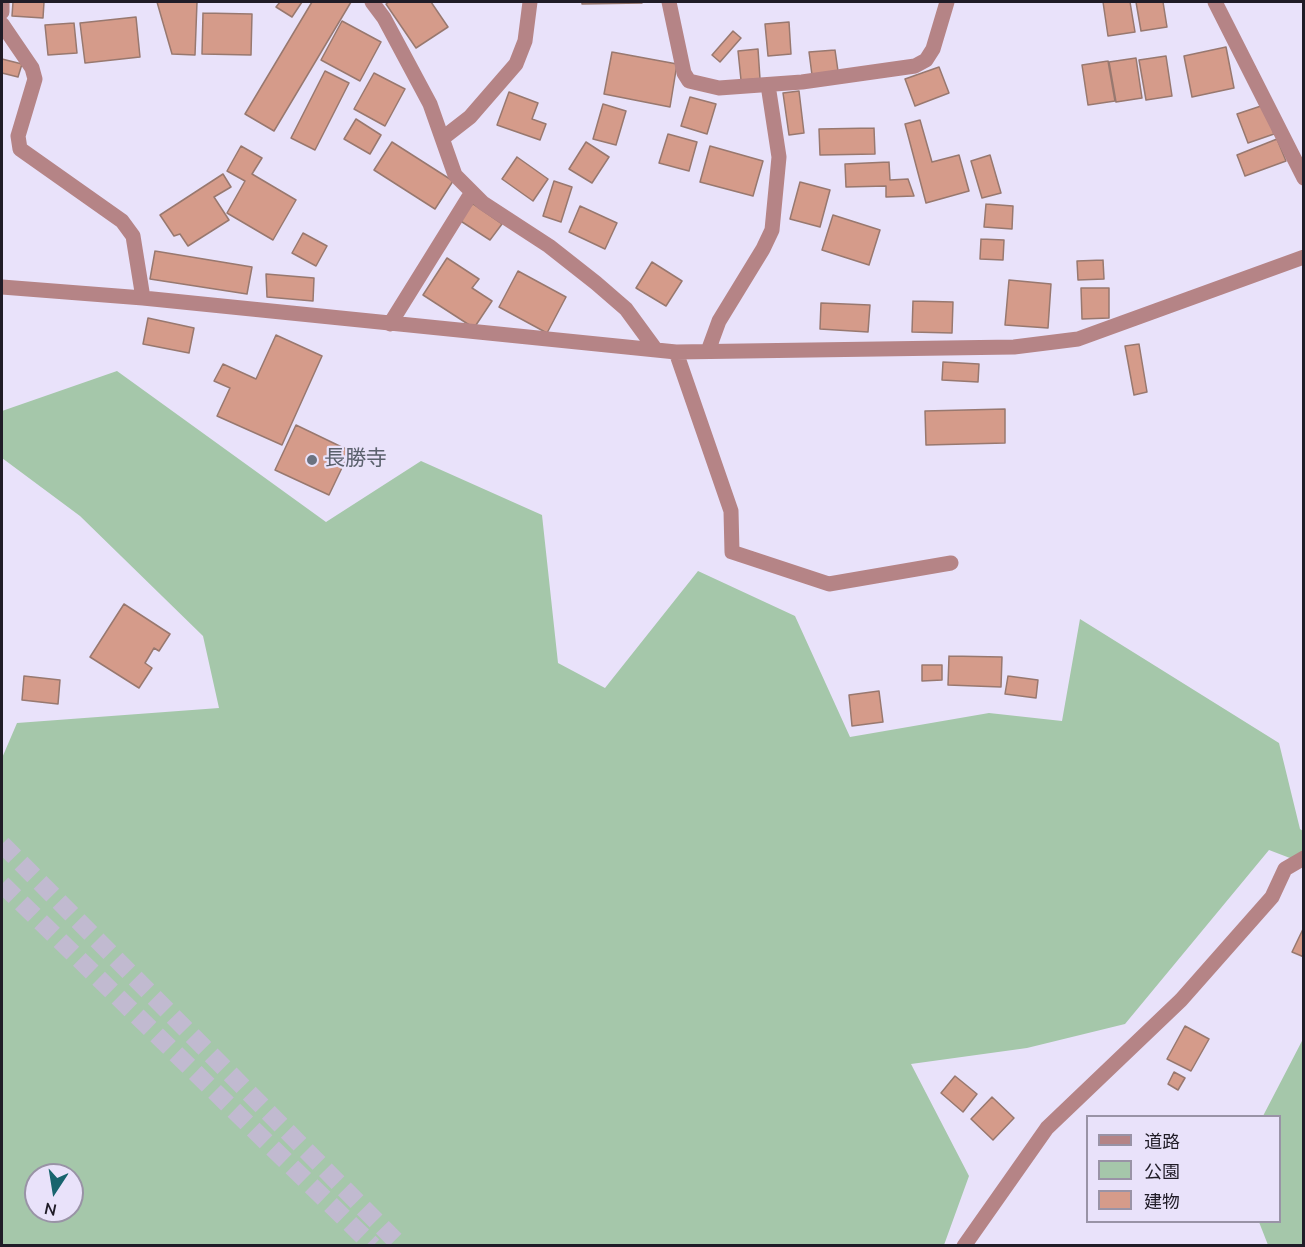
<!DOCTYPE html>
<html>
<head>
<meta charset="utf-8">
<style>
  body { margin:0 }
  #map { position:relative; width:1305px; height:1247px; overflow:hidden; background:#e9e2fa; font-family:"Nunito Sans","Noto Sans JP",sans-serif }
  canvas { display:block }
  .frame { position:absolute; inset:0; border:3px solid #201c27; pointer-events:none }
  .legend { position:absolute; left:1086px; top:1115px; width:195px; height:108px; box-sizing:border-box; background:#e9e2fa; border:2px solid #9993a6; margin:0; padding:8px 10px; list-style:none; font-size:18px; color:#201c27 }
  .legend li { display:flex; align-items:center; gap:12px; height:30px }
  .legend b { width:30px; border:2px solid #9993a6 }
  .north { position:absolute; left:24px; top:1163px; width:60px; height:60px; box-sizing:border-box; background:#e9e2fa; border:2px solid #9993a6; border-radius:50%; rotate:192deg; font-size:16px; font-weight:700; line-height:24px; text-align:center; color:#201c27 }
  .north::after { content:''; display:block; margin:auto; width:21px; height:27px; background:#18646e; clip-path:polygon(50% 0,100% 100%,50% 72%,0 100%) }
</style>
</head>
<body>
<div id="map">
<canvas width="1305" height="1247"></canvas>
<div class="frame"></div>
<ul class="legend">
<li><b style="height:8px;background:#b58486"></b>道路</li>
<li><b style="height:16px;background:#a5c7aa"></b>公園</li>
<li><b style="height:16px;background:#d59b8a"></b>建物</li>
</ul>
<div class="north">N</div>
</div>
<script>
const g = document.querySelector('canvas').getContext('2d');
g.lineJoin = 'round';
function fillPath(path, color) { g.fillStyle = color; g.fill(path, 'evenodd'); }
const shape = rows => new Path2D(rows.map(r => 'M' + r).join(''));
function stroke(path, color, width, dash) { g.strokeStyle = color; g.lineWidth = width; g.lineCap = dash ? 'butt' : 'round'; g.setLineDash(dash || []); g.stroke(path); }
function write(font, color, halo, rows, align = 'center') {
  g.font = font + ' "Nunito Sans","Noto Sans JP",sans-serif'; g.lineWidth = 4.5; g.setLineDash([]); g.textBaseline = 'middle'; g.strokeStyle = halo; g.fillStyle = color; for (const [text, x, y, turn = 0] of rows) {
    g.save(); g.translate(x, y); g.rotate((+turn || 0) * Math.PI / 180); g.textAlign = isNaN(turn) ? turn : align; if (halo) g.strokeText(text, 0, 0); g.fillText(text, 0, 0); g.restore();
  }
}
fillPath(shape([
  [117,371,326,522,421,461,542,515,558,663,605,688,698,571,795,616,850,737,989,713,1062,721,1080,619,1279,743,1300,829,1303,831,1303,863,1269,850,1125,1024,1027,1048,911,1064,969,1176,944,1245,2,1245,2,758,17,723,219,708,203,636,80,516,2,458,2,411],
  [36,1175,72,1175,72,1211,36,1211],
  [1303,1039,1303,1245,1268,1245,1259,1222,1280,1222,1280,1116,1263,1116]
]), '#a5c7aa');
const building = shape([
  [13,2,44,2,43,18,12,16,13,2],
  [157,2,197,2,195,55,172,54,157,2],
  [280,2,302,2,292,17,276,7,280,2],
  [312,2,351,2,274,131,245,114,312,2],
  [389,2,431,2,448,27,416,48,386,4,389,2],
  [582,2,642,2,642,3,582,4,582,2],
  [1103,2,1130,2,1135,32,1108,36,1103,2],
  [1136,2,1163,2,1167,27,1141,31,1136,2],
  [203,13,252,14,251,55,202,54,203,13],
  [136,17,140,57,85,63,80,23,136,17],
  [342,21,381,42,360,81,321,60,342,21],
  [789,22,791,54,768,56,765,24,789,22],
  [74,23,77,53,48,55,45,25,74,23],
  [733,31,741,38,720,62,712,55,733,31],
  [1226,47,1234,88,1192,97,1184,56,1226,47],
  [758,49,760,79,741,80,738,51,758,49],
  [835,50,838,71,812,75,809,52,835,50],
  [612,52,677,64,670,107,604,94,612,52],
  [1166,56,1172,96,1146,100,1139,60,1166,56],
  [1136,58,1142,98,1116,102,1109,62,1136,58],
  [2,59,22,64,18,77,2,73,2,59],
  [1108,61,1115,101,1088,105,1082,65,1108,61],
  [939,67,949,93,915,106,905,79,939,67],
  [325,71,349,83,315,150,291,138,325,71],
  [374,73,405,89,385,126,354,109,374,73],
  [799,91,804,133,789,135,783,93,799,91],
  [509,92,538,103,532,119,546,124,540,140,497,125,509,92],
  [690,97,716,104,707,134,681,126,690,97],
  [603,104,626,111,616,145,593,139,603,104],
  [1264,105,1274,134,1248,143,1237,114,1264,105],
  [356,119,381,135,370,154,344,139,356,119],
  [920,120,932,162,959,155,969,191,926,203,905,124,920,120],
  [874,128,875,154,820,155,819,129,874,128],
  [668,134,697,142,689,171,659,163,668,134],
  [1277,139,1286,161,1245,176,1237,155,1277,139],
  [392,142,453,181,435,209,374,170,392,142],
  [586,142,609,157,592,183,569,169,586,142],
  [241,146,262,158,252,174,296,200,273,240,227,213,245,181,227,171,241,146],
  [710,146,763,161,753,196,700,182,710,146],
  [990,155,1001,193,982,198,971,161,990,155],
  [517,157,548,179,533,201,502,179,517,157],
  [889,162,890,180,908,179,914,196,886,197,886,186,846,187,845,164,889,162],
  [223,174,231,187,214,197,229,220,188,246,180,234,174,236,160,215,223,174],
  [554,181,572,187,561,222,543,216,554,181],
  [800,182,830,190,820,227,790,219,800,182],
  [473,204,502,224,490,240,456,218,473,204],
  [986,204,1013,206,1012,229,984,227,986,204],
  [580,206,617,223,605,249,569,232,580,206],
  [833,215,880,230,869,265,822,250,833,215],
  [303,233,327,246,316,266,292,253,303,233],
  [981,239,1004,240,1003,260,980,259,981,239],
  [155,251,252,267,247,294,150,279,155,251],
  [447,258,479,279,472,288,492,301,474,328,423,295,447,258],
  [1103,260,1104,279,1078,280,1077,261,1103,260],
  [652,262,682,281,666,306,636,288,652,262],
  [518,271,566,297,547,333,499,307,518,271],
  [266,274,314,278,313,301,267,297,266,274],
  [1009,280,1051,284,1048,328,1005,325,1009,280],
  [1081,288,1109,288,1109,318,1082,319,1081,288],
  [913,301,953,302,952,333,912,332,913,301],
  [821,303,870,305,868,332,820,329,821,303],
  [148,318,194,328,189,353,143,344,148,318],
  [276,335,322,356,282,445,217,416,230,388,214,381,223,364,256,379,276,335],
  [1139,344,1147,392,1134,395,1125,346,1139,344],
  [943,362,979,364,978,382,942,380,943,362],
  [1005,409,1005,443,926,445,925,411,1005,409],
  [296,425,350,451,329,495,275,470,296,425],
  [124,604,170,634,159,651,154,648,145,663,152,668,139,688,90,657,124,604],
  [949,656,1002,657,1001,687,948,685,949,656],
  [922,665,942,665,942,680,922,681,922,665],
  [24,676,60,680,58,704,22,700,24,676],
  [1008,676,1038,680,1036,698,1005,694,1008,676],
  [879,691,883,722,852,726,849,695,879,691],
  [1304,927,1304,957,1292,952,1304,927],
  [1185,1026,1209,1039,1191,1071,1167,1059,1185,1026],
  [1174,1072,1185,1078,1178,1090,1168,1084,1174,1072],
  [955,1076,977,1094,963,1112,941,1093,955,1076],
  [992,1097,1014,1118,993,1140,971,1119,992,1097]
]);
fillPath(building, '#d59b8a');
stroke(building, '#98786f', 1.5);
stroke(shape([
  [2,844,401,1246],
  [2,884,373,1246]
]), '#c1bad0', 18, [18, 9]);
stroke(shape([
  [372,2,384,18,430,104,455,175,483,203,549,246,596,283,626,309,656,350],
  [669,2,684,73,689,81,719,88,802,82,915,66,926,60,933,49,947,2],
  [1215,2,1304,178],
  [2,12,2,2],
  [2,24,32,68,35,79,18,136,20,149,122,221,133,236,143,298],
  [443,138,470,117,516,64,525,41,530,2],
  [2,287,143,298,676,352,1014,347,1078,339,1304,257],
  [390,324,472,192],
  [708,351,719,321,763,249,772,230,779,157,768,85],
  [676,352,731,511,732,552,829,584,951,563],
  [964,1246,1047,1128,1181,1000,1272,897,1285,869,1304,858]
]), '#b58486', 15);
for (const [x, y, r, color] of [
  [312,460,6,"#6b7280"]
]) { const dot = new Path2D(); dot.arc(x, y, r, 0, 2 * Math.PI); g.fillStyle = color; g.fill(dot); stroke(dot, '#e9e2fa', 2); }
write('21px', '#5b616d', '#e9e2fa', [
  ["長勝寺",324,460]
], 'left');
</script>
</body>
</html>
